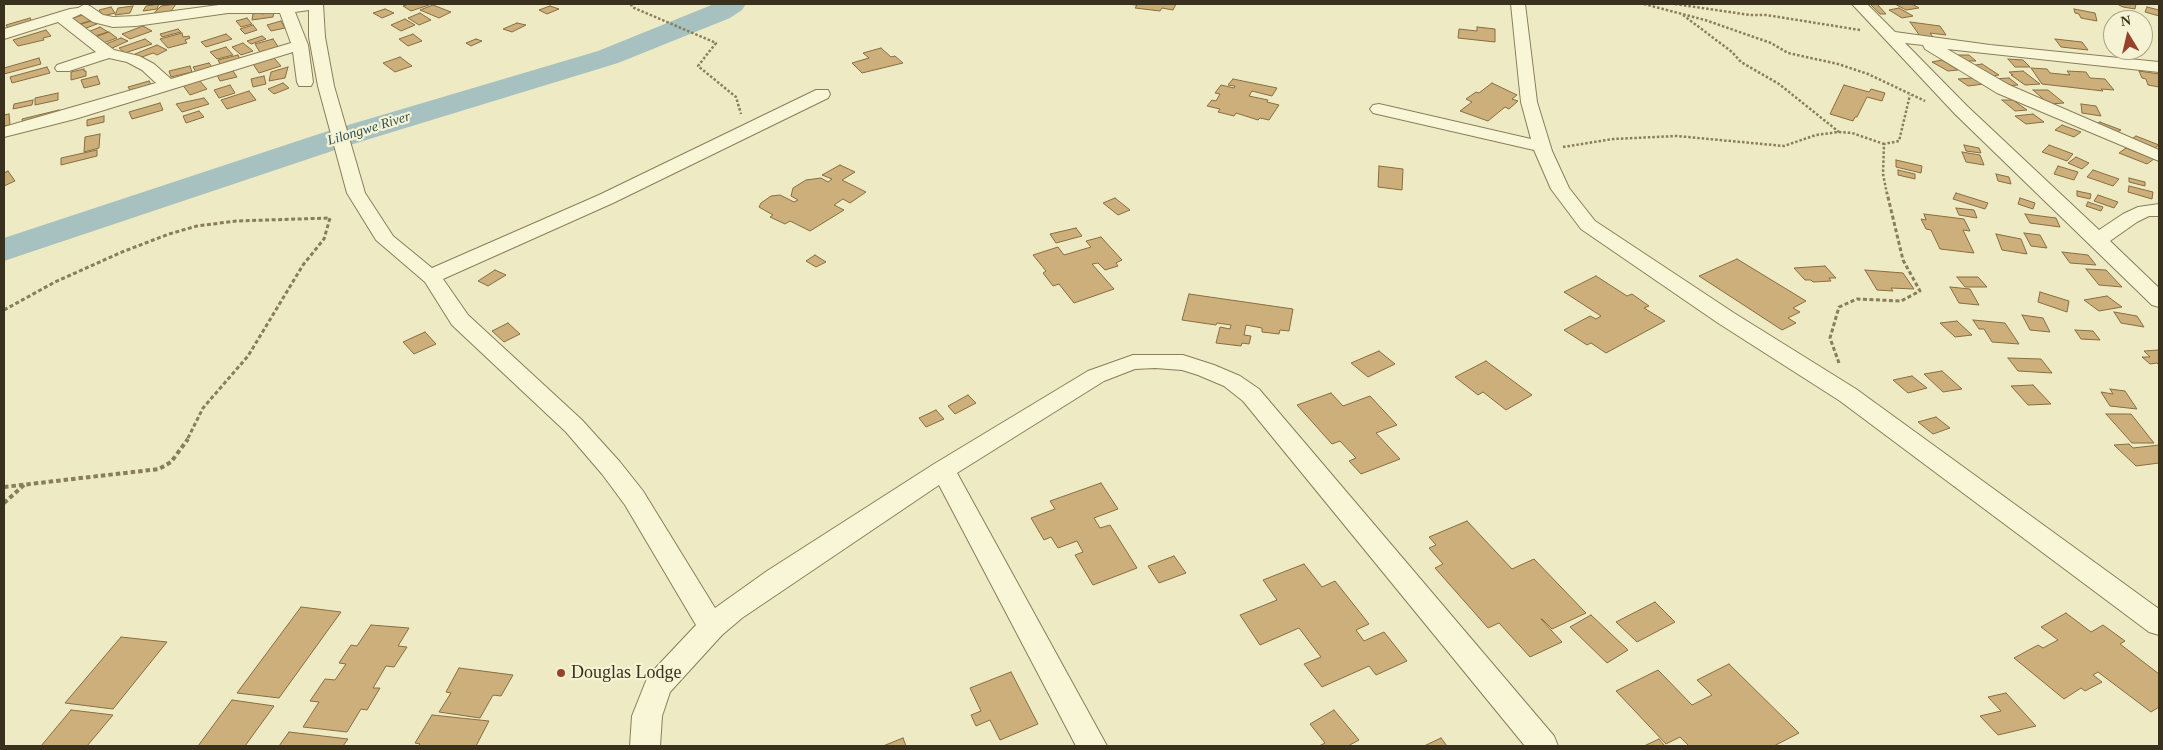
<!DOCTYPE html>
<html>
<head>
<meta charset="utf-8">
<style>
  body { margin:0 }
  #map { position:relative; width:2163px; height:750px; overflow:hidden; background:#eeebc4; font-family:Georgia,serif }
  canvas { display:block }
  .frame { position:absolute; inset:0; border:5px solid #39311e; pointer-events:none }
  .north { position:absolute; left:2103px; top:10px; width:50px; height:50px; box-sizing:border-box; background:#f6f3d4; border:1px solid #aaa58b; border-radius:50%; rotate:351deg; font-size:14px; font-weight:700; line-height:20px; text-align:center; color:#39311e }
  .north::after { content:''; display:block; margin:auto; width:18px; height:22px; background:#98422a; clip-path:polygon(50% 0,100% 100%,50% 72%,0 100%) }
</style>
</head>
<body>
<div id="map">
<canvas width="2163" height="750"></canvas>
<div class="frame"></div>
<div class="north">N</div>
</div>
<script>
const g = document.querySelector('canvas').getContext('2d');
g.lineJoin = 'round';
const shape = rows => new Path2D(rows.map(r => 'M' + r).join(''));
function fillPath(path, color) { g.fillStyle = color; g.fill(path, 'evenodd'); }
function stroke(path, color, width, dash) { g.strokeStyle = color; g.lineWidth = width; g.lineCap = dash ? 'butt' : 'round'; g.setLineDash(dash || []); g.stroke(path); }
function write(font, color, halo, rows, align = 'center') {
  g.font = font + ' Georgia,serif'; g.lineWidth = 4.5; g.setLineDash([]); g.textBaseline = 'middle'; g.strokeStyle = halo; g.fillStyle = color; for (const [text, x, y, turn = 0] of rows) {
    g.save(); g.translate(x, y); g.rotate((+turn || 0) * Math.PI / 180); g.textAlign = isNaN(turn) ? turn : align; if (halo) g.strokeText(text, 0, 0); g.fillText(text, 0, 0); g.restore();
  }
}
fillPath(shape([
  [714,4,746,4,742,10,730,18,618,63,350,145,4,261,4,238,328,131,598,51,714,4]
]), '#a6c1bf');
const building = shape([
  [159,4,157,9,143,11,146,6,159,4],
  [176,4,169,14,152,15,161,6,176,4],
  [409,4,428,4,429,5,411,11,403,6,409,4],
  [1124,4,1176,4,1173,10,1162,8,1160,11,1135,8,1137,5,1124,4],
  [1870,4,1877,4,1886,14,1880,14,1870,4],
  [1895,4,1912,4,1919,8,1906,10,1895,4],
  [2117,4,2136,4,2135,9,2123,7,2117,4],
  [433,5,451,12,439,18,420,10,433,5],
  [133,6,130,13,115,15,118,8,133,6],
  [550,6,559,9,547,14,539,10,550,6],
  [111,7,115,13,103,16,99,10,111,7],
  [2147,7,2159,10,2159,16,2145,12,2147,7],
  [1899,8,1913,16,1902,18,1889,10,1899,8],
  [385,9,394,13,382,18,373,13,385,9],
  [2074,9,2095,13,2097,21,2081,18,2079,14,2075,13,2074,9],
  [262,12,262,14,274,12,273,17,252,20,253,14,262,12],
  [420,13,431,20,419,25,408,18,420,13],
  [83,15,90,21,76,25,68,19,83,15],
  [30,18,33,23,9,30,6,25,30,18],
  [247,18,252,24,241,27,236,21,247,18],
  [405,19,415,25,401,31,391,25,405,19],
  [91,21,97,24,81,30,75,26,91,21],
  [281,21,285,28,271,31,267,25,281,21],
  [1910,22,1940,26,1946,35,1930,33,1933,37,1920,36,1910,22],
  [517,23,526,25,512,32,503,29,517,23],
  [253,25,257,30,245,34,240,29,253,25],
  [143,26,152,31,130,39,122,34,143,26],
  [100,27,108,32,95,36,88,32,100,27],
  [1477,27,1495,29,1495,42,1458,38,1459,29,1477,31,1477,27],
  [178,29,181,32,162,37,160,34,178,29],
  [46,30,51,36,43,38,44,40,18,46,13,40,46,30],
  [109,32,117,38,103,43,95,37,109,32],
  [182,33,183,37,189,36,190,38,185,40,187,43,168,48,160,39,182,33],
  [226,34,232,39,206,47,201,42,226,34],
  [413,34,422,41,408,46,399,39,413,34],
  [262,36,266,39,251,44,247,41,262,36],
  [121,38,128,41,110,49,103,45,121,38],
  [145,39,152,44,125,53,119,48,145,39],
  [273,39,279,48,261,54,255,44,273,39],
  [476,39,482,41,471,46,466,43,476,39],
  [2055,39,2082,42,2088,50,2061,47,2055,39],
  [243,43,253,51,241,55,232,47,243,43],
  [157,45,167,50,157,55,153,53,142,57,136,57,135,54,157,45],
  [226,47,233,55,217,59,210,52,226,47],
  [881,48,891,57,895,56,903,63,862,73,852,63,869,58,863,53,881,48],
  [238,55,241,61,221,66,218,60,238,55],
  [1954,55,1969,55,1976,61,1960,61,1954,55],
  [400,57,412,66,395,72,383,63,400,57],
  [39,58,41,64,4,74,4,68,39,58],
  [274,58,281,66,259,73,253,64,274,58],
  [2008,59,2023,60,2030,67,2015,67,2008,59],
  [1942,60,1958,70,1948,71,1932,62,1942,60],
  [209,63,212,67,196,72,193,67,209,63],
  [1982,64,1999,75,1987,77,1970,66,1982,64],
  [190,66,192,72,171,77,169,71,190,66],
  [47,67,50,73,12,83,10,77,47,67],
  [288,67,285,78,269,81,271,72,288,67],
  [2031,68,2047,69,2050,73,2070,75,2067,71,2086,72,2090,78,2105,79,2114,90,2101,89,2103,91,2042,84,2031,68],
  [84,69,84,71,86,71,86,76,71,80,71,72,84,69],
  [233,71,237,77,220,81,217,75,233,71],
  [2023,71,2040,84,2025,85,2011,75,2013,75,2009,72,2023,71],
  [2139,71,2159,74,2159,87,2148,85,2146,79,2142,78,2139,71],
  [97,76,100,84,84,88,81,80,97,76],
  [264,76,266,84,253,87,251,79,264,76],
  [1974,78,1984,84,1968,86,1958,79,1974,78],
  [2009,78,2018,85,2001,86,1992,79,2009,78],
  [198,79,207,89,190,95,182,84,198,79],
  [1233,79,1277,88,1272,96,1252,91,1249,96,1268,100,1267,102,1279,105,1269,120,1260,118,1258,120,1236,113,1234,116,1218,112,1220,109,1207,106,1212,100,1216,101,1220,94,1215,93,1221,85,1234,88,1235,86,1228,85,1233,79],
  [149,81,152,86,131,92,128,87,149,81],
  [283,83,289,88,274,94,268,89,283,83],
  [1492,83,1517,95,1512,99,1518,101,1509,109,1505,107,1488,121,1460,111,1472,102,1466,99,1476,92,1479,93,1492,83],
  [230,85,235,93,219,98,214,90,230,85],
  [1844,85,1869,92,1871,89,1885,93,1882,101,1867,97,1857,117,1855,117,1853,121,1830,114,1844,85],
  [2033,90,2048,90,2064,103,2049,104,2033,90],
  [249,91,256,100,227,109,221,100,249,91],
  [58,93,58,100,35,105,35,98,58,93],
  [204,98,209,104,182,112,176,104,204,98],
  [33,100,32,105,13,109,14,104,33,100],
  [2002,100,2013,100,2027,110,2015,111,2002,100],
  [160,103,163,110,132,119,129,112,160,103],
  [2081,104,2096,106,2101,116,2082,113,2081,104],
  [59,110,60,115,23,124,22,119,59,110],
  [199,111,204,117,186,123,183,116,199,111],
  [9,114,10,125,4,126,4,115,9,114],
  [2033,114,2044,122,2026,124,2015,116,2033,114],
  [104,116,104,122,87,126,87,120,104,116],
  [2100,122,2121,130,2113,134,2093,126,2100,122],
  [2062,125,2081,132,2074,137,2055,130,2062,125],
  [100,134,99,148,84,152,85,137,100,134],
  [2136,136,2159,145,2152,150,2129,141,2136,136],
  [1964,145,1979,148,1981,153,1966,151,1964,145],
  [2049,145,2073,154,2067,161,2042,152,2049,145],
  [2126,148,2154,159,2147,164,2119,153,2126,148],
  [97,150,97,156,61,165,61,158,97,150],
  [1962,152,1980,155,1984,165,1966,162,1962,152],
  [2076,157,2089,163,2082,169,2068,163,2076,157],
  [1896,160,1922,166,1921,173,1896,167,1896,160],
  [840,165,855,172,842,180,866,192,850,203,843,199,834,205,844,210,810,231,790,221,785,224,770,217,773,215,759,207,761,203,771,196,780,195,794,202,798,200,791,196,793,188,806,180,821,178,828,182,832,179,822,175,840,165],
  [1379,166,1403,169,1402,190,1378,187,1379,166],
  [2058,166,2078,172,2074,180,2054,174,2058,166],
  [1898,170,1915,174,1915,179,1898,175,1898,170],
  [2093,170,2119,179,2113,186,2087,177,2093,170],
  [8,171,15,181,4,186,4,173,8,171],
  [1996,174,2009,177,2011,184,1998,181,1996,174],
  [2129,178,2145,182,2145,186,2129,182,2129,178],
  [2129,186,2153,192,2152,199,2128,192,2129,186],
  [2077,191,2091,194,2090,199,2077,196,2077,191],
  [1956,193,1988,203,1985,209,1953,199,1956,193],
  [2098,195,2118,202,2114,208,2094,201,2098,195],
  [1115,198,1130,210,1118,215,1103,203,1115,198],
  [2020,198,2035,203,2033,209,2018,204,2020,198],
  [2088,202,2103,207,2101,211,2086,206,2088,202],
  [1956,208,1974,210,1977,218,1959,215,1956,208],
  [1924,214,1964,219,1970,231,1963,230,1974,253,1940,249,1931,230,1926,229,1921,219,1926,220,1924,214],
  [2025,214,2056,218,2060,227,2030,223,2025,214],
  [1076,228,1082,236,1056,243,1050,234,1076,228],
  [2024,233,2040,235,2047,248,2031,246,2024,233],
  [1996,234,2021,239,2027,254,2002,250,1996,234],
  [1101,237,1122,260,1116,263,1118,266,1105,270,1098,263,1092,264,1114,289,1074,303,1059,284,1053,286,1043,273,1046,271,1033,255,1058,247,1064,255,1091,247,1086,241,1101,237],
  [2062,252,2088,255,2096,265,2070,263,2062,252],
  [815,255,826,262,816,267,806,261,815,255],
  [1737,259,1806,301,1793,308,1800,312,1788,318,1796,323,1782,330,1699,276,1737,259],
  [1825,266,1836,278,1829,278,1831,281,1813,282,1811,280,1805,280,1794,268,1825,266],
  [2086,269,2106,270,2122,287,2099,285,2086,269],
  [495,270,506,275,488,286,478,281,495,270],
  [1865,270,1903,273,1914,289,1891,288,1893,291,1877,290,1865,270],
  [1596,276,1627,296,1632,294,1649,306,1644,308,1665,321,1606,353,1591,343,1587,345,1564,330,1590,316,1596,319,1601,316,1564,292,1596,276],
  [1957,277,1978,277,1987,287,1965,287,1957,277],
  [1950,287,1970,289,1979,305,1959,303,1950,287],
  [2040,292,2069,301,2067,312,2038,302,2040,292],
  [1189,294,1293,309,1289,331,1280,330,1279,334,1262,332,1262,328,1246,325,1244,335,1251,336,1249,344,1242,343,1241,346,1216,343,1220,327,1230,329,1231,325,1217,323,1216,325,1182,320,1189,294],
  [2107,296,2122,307,2099,311,2084,300,2107,296],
  [2114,312,2137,316,2144,327,2121,323,2114,312],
  [2022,315,2043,318,2050,332,2030,330,2022,315],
  [1973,320,2005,323,2019,344,1992,342,1984,329,1979,329,1973,320],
  [1957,321,1972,335,1955,337,1940,323,1957,321],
  [508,323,520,334,504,342,492,331,508,323],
  [2075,330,2093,331,2100,340,2081,339,2075,330],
  [425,332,436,344,414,354,403,342,425,332],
  [2159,350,2159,365,2157,363,2150,364,2142,357,2150,357,2144,351,2159,350],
  [1379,351,1395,364,1368,377,1351,363,1379,351],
  [2008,358,2041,359,2052,373,2018,371,2008,358],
  [1486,361,1532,395,1506,410,1483,392,1478,395,1455,377,1486,361],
  [1942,371,1962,389,1943,392,1924,374,1942,371],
  [1912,376,1927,388,1908,393,1893,380,1912,376],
  [2033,385,2051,404,2028,405,2011,386,2033,385],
  [2110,389,2125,391,2137,409,2110,406,2101,392,2113,394,2110,389],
  [1331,393,1343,406,1370,396,1397,425,1376,433,1400,459,1361,474,1349,461,1356,458,1340,441,1332,444,1297,405,1331,393],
  [968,395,976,403,955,414,948,406,968,395],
  [936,410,944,419,926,427,919,418,936,410],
  [2106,414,2131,414,2154,443,2132,443,2106,414],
  [1936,417,1950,428,1933,434,1918,422,1936,417],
  [2129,444,2133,448,2159,445,2159,463,2136,466,2114,445,2129,444],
  [1101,483,1118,509,1094,518,1100,528,1110,525,1137,568,1093,585,1075,555,1083,552,1077,541,1058,548,1051,537,1044,540,1031,518,1055,509,1050,501,1101,483],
  [1467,521,1512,569,1534,559,1586,613,1552,629,1542,619,1541,619,1562,642,1530,657,1499,623,1488,628,1435,568,1443,564,1429,548,1436,545,1429,537,1467,521],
  [1174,556,1186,573,1159,583,1148,566,1174,556],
  [1304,564,1322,587,1335,581,1369,624,1356,630,1364,641,1384,632,1407,661,1376,675,1369,666,1322,687,1304,664,1321,657,1299,628,1260,645,1240,615,1277,600,1263,580,1304,564],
  [1655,602,1675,622,1637,642,1616,622,1655,602],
  [301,607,341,612,279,698,237,693,301,607],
  [2066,613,2091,632,2103,625,2125,641,2120,644,2159,674,2159,707,2151,712,2098,672,2093,675,2102,682,2085,691,2081,688,2064,699,2014,658,2038,645,2043,648,2058,640,2041,627,2066,613],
  [1591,615,1628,650,1607,663,1570,627,1591,615],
  [371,625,409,628,398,646,407,647,394,667,386,666,373,688,380,688,367,710,361,709,347,732,303,727,319,702,310,701,325,679,335,680,346,664,339,663,351,645,357,646,371,625],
  [121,637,167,642,113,709,65,703,121,637],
  [1729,664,1799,733,1774,746,1689,746,1680,737,1666,744,1616,691,1658,670,1692,705,1712,695,1697,680,1729,664],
  [459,668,513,675,501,696,493,695,480,718,439,712,451,693,446,692,459,668],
  [1011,672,1038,724,1000,740,990,720,976,726,971,715,981,711,970,688,1011,672],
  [2006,693,2036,726,1998,735,1980,716,2001,711,1988,697,2006,693],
  [232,700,274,706,245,746,198,746,232,700],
  [71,710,113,715,87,746,41,746,71,710],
  [1334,710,1359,740,1348,746,1319,746,1325,743,1310,724,1334,710],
  [432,715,489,721,476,746,419,746,420,744,415,743,432,715],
  [289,732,348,739,343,746,279,746,289,732],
  [903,738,906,746,883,746,903,738],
  [1441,738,1447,746,1424,746,1441,738],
  [1659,739,1665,746,1644,746,1659,739]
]);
fillPath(building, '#ccaf7a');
stroke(building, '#886d40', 1);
const minor = shape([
  [85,4,90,6,103,15,113,17,136,16,226,4,323,4,325,37,334,86,365,193,393,236,432,268,599,195,816,90,828,90,830,94,828,98,613,203,443,279,468,315,582,420,620,462,643,491,715,608,767,571,934,464,1088,371,1133,355,1183,355,1214,365,1240,376,1259,389,1554,736,1558,746,1525,746,1243,401,1224,386,1198,375,1182,370,1155,368,1135,369,1104,381,957,473,1107,746,1076,746,939,485,742,618,722,635,670,692,662,716,660,746,630,746,632,716,648,676,696,625,625,505,602,474,566,432,452,325,425,282,376,240,347,193,318,86,309,37,309,10,295,12,308,45,313,82,311,86,299,86,297,82,293,52,75,119,4,137,4,127,156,83,142,70,127,62,109,58,69,71,57,71,55,68,57,65,96,52,58,22,4,39,4,29,70,9,78,8,85,4],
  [228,13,280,13,291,43,171,79,154,64,139,56,114,50,72,18,81,14,93,22,113,27,136,26,228,13],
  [1511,4,1525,4,1537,102,1552,151,1569,188,1595,221,1734,313,1856,389,2159,609,2159,635,2149,632,1840,401,1718,323,1581,229,1551,189,1534,150,1373,113,1370,109,1373,105,1379,104,1531,139,1521,102,1511,4],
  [1852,4,1867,4,1895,32,1990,45,2159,62,2159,72,1947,49,2009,85,2159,150,2159,161,1997,93,1925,49,1923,45,1905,43,1967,106,2099,230,2123,214,2138,207,2159,204,2159,216,2149,216,2137,222,2110,241,2159,288,2159,307,2152,305,1955,114,1852,4]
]);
stroke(minor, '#897e5a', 2);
stroke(shape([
  [631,4,632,7,716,43,698,66,736,97,741,114],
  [1644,4,1705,20,1771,43,1788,53,1838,64,1868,74,1925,101],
  [1675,4,1750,15,1766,15,1860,30],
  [1683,15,1732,52,1741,62,1779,84,1839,132],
  [1563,147,1613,139,1677,136,1784,146,1816,135,1839,132,1852,133,1884,144],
  [1887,194,1883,174,1884,144,1899,141,1910,95]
]), '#897e5a', 2.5, [2.5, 2]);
stroke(shape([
  [4,310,55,282,122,252,169,234,197,226,236,221,330,218,324,239,303,265,248,356,203,408,187,440],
  [1839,363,1830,338,1839,307,1857,299,1901,301,1920,291,1903,260,1887,193]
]), '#897e5a', 3, [4, 2.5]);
stroke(shape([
  [4,487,159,469,171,462,188,439],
  [4,503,25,484]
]), '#897e5a', 4, [4.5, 3]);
fillPath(minor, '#f9f6d8');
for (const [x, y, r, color] of [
  [561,673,5,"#98422a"]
]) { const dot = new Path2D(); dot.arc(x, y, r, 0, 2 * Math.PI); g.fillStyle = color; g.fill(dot); stroke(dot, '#f6f3d4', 2); }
write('italic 14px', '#2e5259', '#f6f3d4', [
  ["Lilongwe River",369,129,-17]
]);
write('18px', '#39311e', '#f6f3d4', [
  ["Douglas Lodge",571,673]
], 'left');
</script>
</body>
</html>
